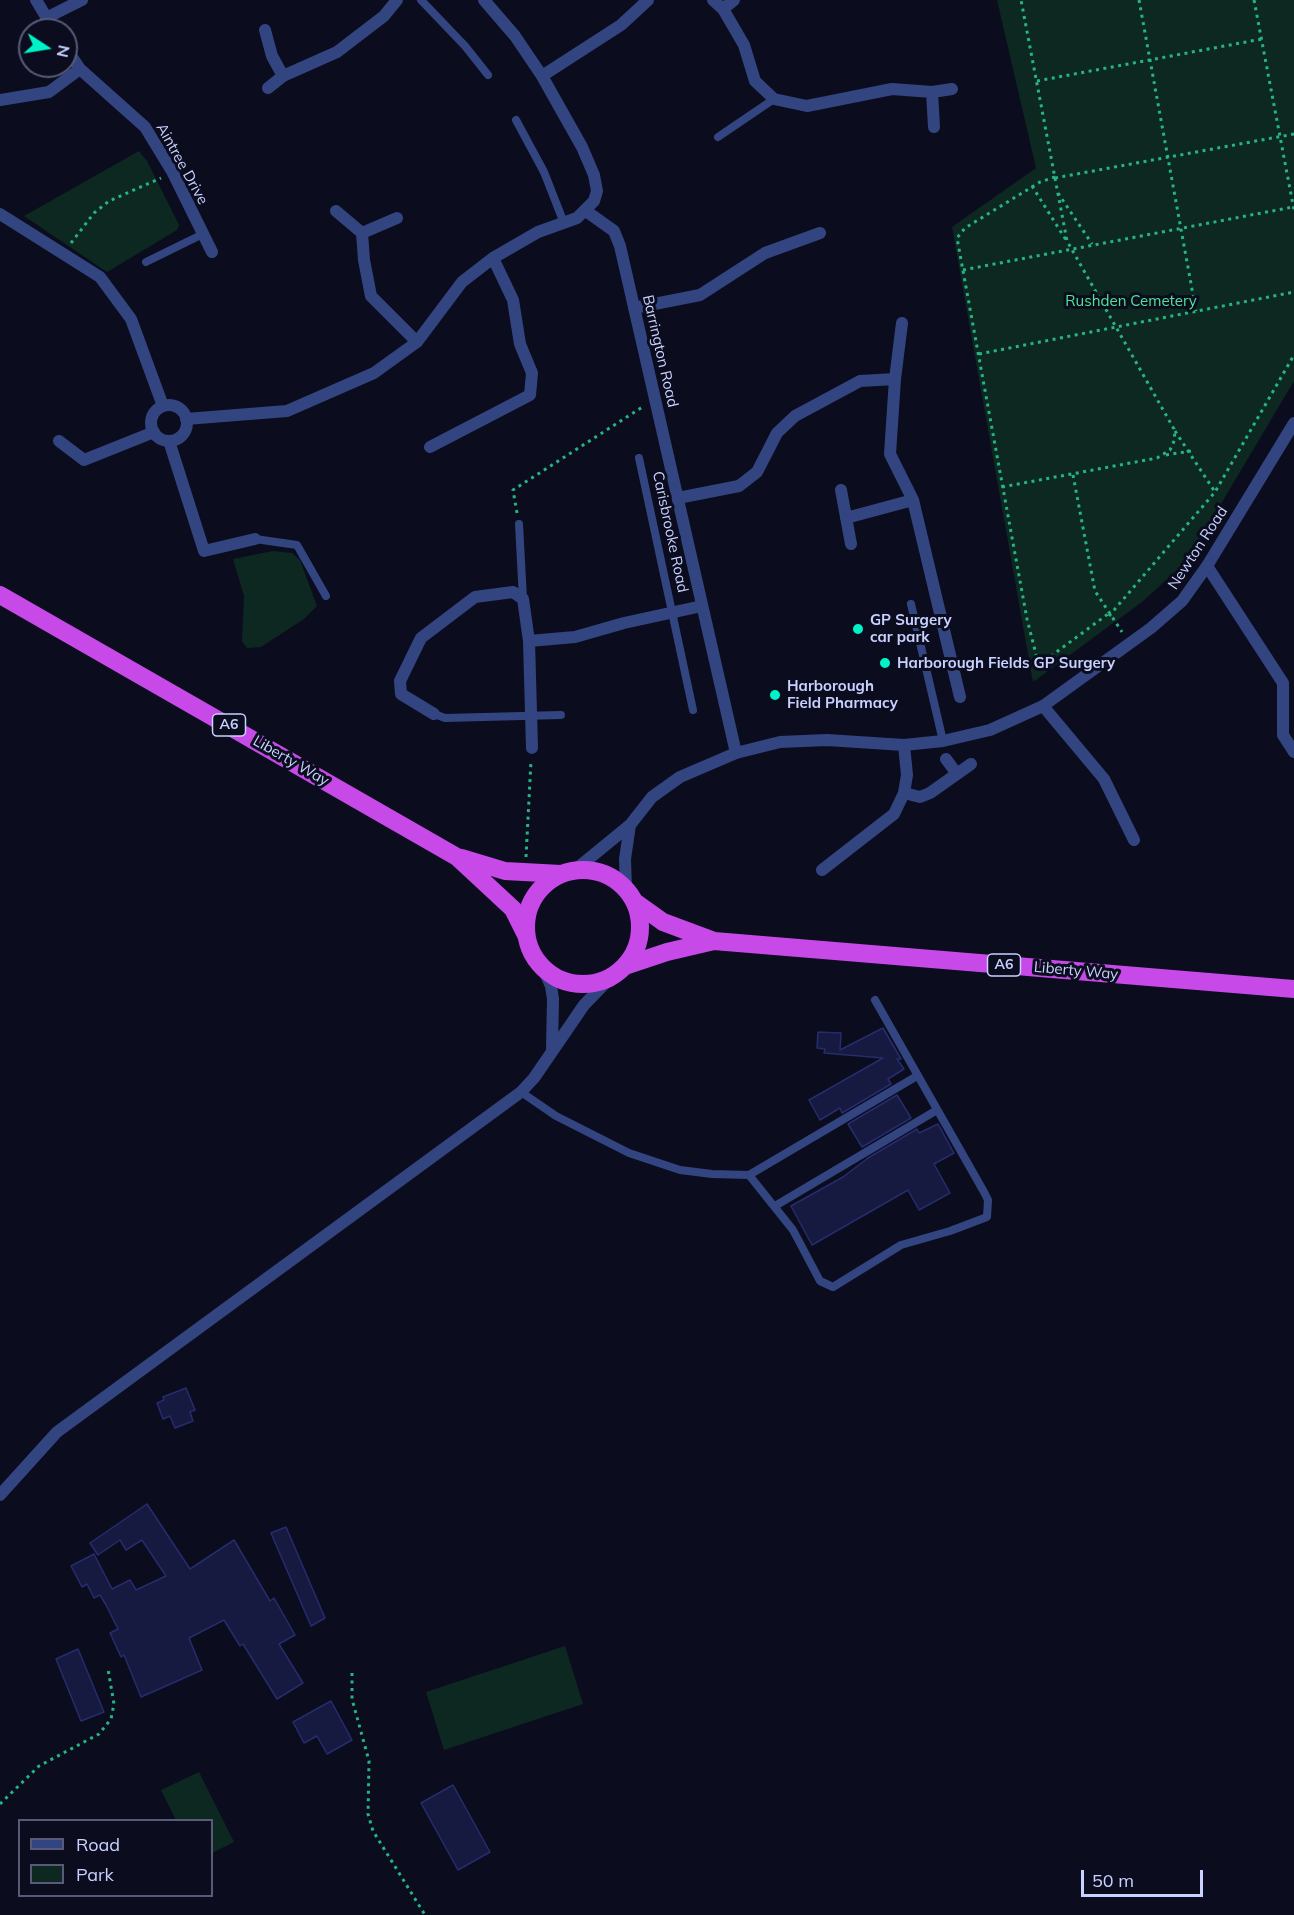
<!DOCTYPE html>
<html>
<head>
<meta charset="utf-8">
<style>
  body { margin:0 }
  #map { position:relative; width:1294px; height:1915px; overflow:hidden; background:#0b0d1e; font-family:Mulish,sans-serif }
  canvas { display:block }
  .legend { position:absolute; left:18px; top:1819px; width:195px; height:78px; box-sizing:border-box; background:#0b0d1e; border:2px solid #575b78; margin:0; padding:8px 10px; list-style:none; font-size:18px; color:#c8d1ff }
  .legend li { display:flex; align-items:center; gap:12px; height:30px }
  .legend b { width:30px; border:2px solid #575b78 }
  .north { position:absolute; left:18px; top:18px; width:60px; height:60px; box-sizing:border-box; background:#0b0d1e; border:2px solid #575b78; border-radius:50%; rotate:102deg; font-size:16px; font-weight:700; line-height:24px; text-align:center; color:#c8d1ff }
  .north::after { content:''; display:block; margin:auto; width:21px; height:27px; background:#00f3c8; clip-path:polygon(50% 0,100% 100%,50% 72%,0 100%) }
  .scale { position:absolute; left:1081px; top:1870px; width:122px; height:27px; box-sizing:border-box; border:3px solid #c8d1ff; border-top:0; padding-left:8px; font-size:18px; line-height:21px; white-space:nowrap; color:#c8d1ff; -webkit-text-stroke:4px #0b0d1e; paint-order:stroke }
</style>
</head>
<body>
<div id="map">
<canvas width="1294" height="1915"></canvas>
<ul class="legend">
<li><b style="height:8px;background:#334580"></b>Road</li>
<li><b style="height:16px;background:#0d2820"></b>Park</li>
</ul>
<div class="north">N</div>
<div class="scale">50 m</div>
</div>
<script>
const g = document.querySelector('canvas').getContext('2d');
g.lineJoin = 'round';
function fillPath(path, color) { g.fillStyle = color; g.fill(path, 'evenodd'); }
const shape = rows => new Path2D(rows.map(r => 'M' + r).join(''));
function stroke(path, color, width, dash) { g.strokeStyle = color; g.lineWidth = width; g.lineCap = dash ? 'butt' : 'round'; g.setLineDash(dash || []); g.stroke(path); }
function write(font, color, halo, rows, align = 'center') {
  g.font = font + ' Mulish,sans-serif'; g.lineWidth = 6; g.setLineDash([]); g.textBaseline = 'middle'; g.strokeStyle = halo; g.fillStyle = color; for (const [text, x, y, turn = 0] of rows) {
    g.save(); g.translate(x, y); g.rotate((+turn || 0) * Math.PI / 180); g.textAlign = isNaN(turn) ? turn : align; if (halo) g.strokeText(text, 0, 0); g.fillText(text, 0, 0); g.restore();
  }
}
fillPath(shape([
  [997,0,1294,0,1294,381,1187,561,1142,602,1033,682,952,227,1036,168],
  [139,151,147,161,179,225,177,230,107,272,24,216],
  [273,551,292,553,300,560,317,606,304,619,261,647,247,648,242,641,244,596,233,559],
  [565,1646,583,1704,444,1750,426,1692],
  [199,1772,234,1842,212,1853,212,1820,176,1820,161,1790]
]), '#0d2820');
const building = shape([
  [883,1028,901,1059,897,1059,904,1069,888,1079,891,1084,842,1113,840,1108,820,1120,809,1100,883,1058,824,1053,825,1049,817,1048,818,1032,841,1033,840,1050,883,1028],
  [897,1095,911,1118,862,1147,848,1124,897,1095],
  [938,1124,954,1153,934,1164,950,1193,919,1210,908,1190,812,1245,791,1206,843,1177,868,1158,917,1129,919,1133,938,1124],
  [186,1388,195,1410,190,1412,193,1421,175,1428,170,1416,163,1419,157,1403,164,1400,163,1397,186,1388],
  [147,1504,190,1569,234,1540,270,1601,274,1598,295,1635,279,1644,303,1683,277,1699,243,1644,240,1646,224,1620,189,1638,202,1670,141,1697,124,1655,121,1657,110,1633,118,1629,106,1605,100,1595,94,1598,87,1584,82,1587,71,1566,94,1554,112,1589,130,1580,136,1590,166,1576,142,1540,126,1550,120,1540,98,1555,90,1543,147,1504],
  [286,1527,325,1618,311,1626,271,1533,286,1527],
  [78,1649,104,1712,81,1721,56,1659,78,1649],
  [331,1701,352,1740,327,1754,317,1736,304,1743,293,1722,331,1701],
  [453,1785,490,1852,458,1870,421,1803,453,1785]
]);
fillPath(building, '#161940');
stroke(building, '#262c6d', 1.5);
stroke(shape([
  [1139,0,1196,311],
  [1254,0,1294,210],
  [1037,81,1262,39],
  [1055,177,1040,182,965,228,957,238,1027,619,1038,662,1047,659,1108,614],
  [1055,178,1294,134],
  [1032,186,1066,240],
  [1058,193,1092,244],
  [71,243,94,213,109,201,161,178],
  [963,270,1293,207],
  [979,354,1294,292],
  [1175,431,1215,492],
  [1166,455,1191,451],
  [1073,475,1095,591,1122,632],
  [1002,487,1157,458,1170,450,1175,439,1174,429,1067,241,1021,0],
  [517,513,513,490,644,406],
  [1109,616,1215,492,1294,355],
  [526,857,531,761],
  [352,1673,352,1699,369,1761,368,1814,373,1831,425,1915],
  [0,1804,39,1766,99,1734,111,1719,114,1704,108,1669]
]), '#26b484', 3, [3, 4.5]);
stroke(shape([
  [421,0,465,46,488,75],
  [516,120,544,172,564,223],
  [718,137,774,99],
  [146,262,203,234],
  [639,458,693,710],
  [519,524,523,599],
  [255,539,297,545,326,596],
  [911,604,943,741],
  [434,714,445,718,561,715],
  [521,1092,556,1116,629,1153,680,1170,712,1174,749,1175,917,1076],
  [749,1175,793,1230,820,1281,833,1287,901,1245,950,1231,987,1217,988,1200,984,1192,875,1000],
  [775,1206,937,1110]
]), '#334580', 8);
stroke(shape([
  [36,0,54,30],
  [713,0,723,9,744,45,755,81,774,99,807,106,892,89,932,92,934,127],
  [723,9,734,0],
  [46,18,82,0],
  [265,30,272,56,283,76],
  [66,48,80,69,145,127,173,173,212,252],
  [542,76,621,25,648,0],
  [268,88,283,76,337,52,384,16,397,0],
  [932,92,952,89],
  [0,100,49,92,80,69],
  [336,211,362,233],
  [586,211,614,231,620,246,736,753],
  [0,214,100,277,131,319,163,406],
  [397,218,362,233,364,260,371,296,417,342],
  [634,308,700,295,765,253,820,233],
  [902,323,895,379,890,454,913,500,960,697],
  '151 423a18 18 0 1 1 36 0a18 18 0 1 1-36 0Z',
  [186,419,287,411,374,373,417,342,462,282,493,258,538,232,577,218,594,201,597,191,594,175,582,147,542,76,515,36,484,0],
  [59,441,84,460,154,432],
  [169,441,204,551,255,539],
  [430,447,530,395,532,373,520,344,513,300,493,258],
  [841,490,851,544],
  [678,498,739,486,757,472,777,433,795,416,860,381,895,379],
  [846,518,913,500],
  [1207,566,1283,683,1283,735,1294,752],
  [529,641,575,637,624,623,702,606],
  [1043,706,1104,779,1134,840],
  [434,714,401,694,400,681,421,638,475,597,513,592,523,599,529,641,532,748],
  [946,759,957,774],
  [904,793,920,797,930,793,971,764],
  [822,870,894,814,904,793,907,775,904,745]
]), '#334580', 12);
stroke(shape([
  [575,870,630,825,652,797,680,777,736,753,780,742,827,740,904,745,943,741,990,730,1043,706,1151,628,1182,601,1207,566,1294,423],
  [626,889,625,859,630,825],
  [542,966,551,986,553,999,552,1049],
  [0,1495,57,1432,521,1092,534,1078,584,1005,613,975]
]), '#334580', 12);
stroke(shape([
  [0,595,457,857,513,909,526,935],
  [462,858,505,871,561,874],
  '526 927a57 57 0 1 1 114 0a57 57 0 1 1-114 0Z',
  [635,902,663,922,714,941,1294,989],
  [625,966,667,952,714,941]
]), '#c649e8', 18);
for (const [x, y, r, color] of [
  [858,629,6,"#00f3c8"],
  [885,663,6,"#00f3c8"],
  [775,695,6,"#00f3c8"]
]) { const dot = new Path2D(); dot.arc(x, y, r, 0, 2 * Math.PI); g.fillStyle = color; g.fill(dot); stroke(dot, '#0b0d1e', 2); }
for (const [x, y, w] of [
  [229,725,33],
  [1004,965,33]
]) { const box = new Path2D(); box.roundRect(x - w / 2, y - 11, w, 22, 4.5); g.fillStyle = '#0b0d1e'; g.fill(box); stroke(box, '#c8d1ff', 1.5); }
write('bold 14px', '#c8d1ff', null, [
  ["A6",229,725],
  ["A6",1004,965]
]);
write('15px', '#c8d1ff', '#0b0d1e', [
  ["Aintree Drive",182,164,61],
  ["Barrington Road",660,351,77],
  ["Carisbrooke Road",670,532,78],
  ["Newton Road",1198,548,-57],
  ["Liberty Way",291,761,30],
  ["Liberty Way",1076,971,5]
]);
write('15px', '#4ee595', '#0b0d1e', [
  ["Rushden Cemetery",1131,301]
]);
write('bold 15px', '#c8d1ff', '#0b0d1e', [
  ["GP Surgery",870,620],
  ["car park",870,637],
  ["Harborough Fields GP Surgery",897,663],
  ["Harborough",787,686],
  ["Field Pharmacy",787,703]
], 'left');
</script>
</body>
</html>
